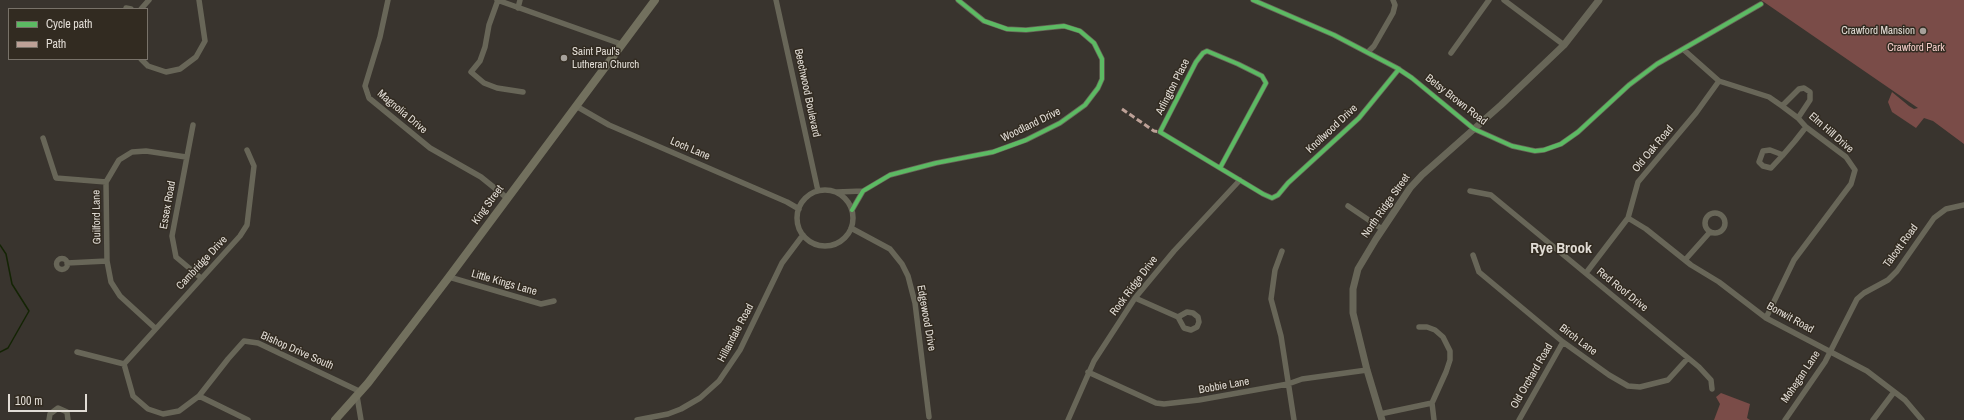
<!DOCTYPE html>
<html>
<head>
<meta charset="utf-8">
<style>
  body { margin:0 }
  #map { position:relative; width:1964px; height:420px; overflow:hidden; background:#39342e; font-family:"Archivo Narrow",sans-serif }
  canvas { display:block }
  .legend { position:absolute; left:8px; top:8px; width:140px; height:52px; box-sizing:border-box; background:#322b21; border:1px solid #787269; margin:0; padding:5px 7px; list-style:none; font-size:12px; color:#e1dcd5 }
  .legend li { display:flex; align-items:center; gap:8px; height:20px }
  .legend b { width:20px; border:1px solid #787269 }
  .scale { position:absolute; left:8px; top:394px; width:79px; height:18px; box-sizing:border-box; border:2px solid #e1dcd5; border-top:0; padding-left:5px; font-size:12px; line-height:14px; white-space:nowrap; color:#e1dcd5; -webkit-text-stroke:3px #322b21; paint-order:stroke }
</style>
</head>
<body>
<div id="map">
<canvas width="1964" height="420"></canvas>
<ul class="legend">
<li><b style="height:5px;background:#5cba63"></b>Cycle path</li>
<li><b style="height:5px;background:#bda197"></b>Path</li>
</ul>
<div class="scale">100 m</div>
</div>
<script>
const g = document.querySelector('canvas').getContext('2d');
g.lineJoin = 'round';
function fillPath(path, color) { g.fillStyle = color; g.fill(path, 'evenodd'); }
const shape = rows => new Path2D(rows.map(r => 'M' + r).join(''));
function stroke(path, color, width, dash) { g.strokeStyle = color; g.lineWidth = width; g.lineCap = dash ? 'butt' : 'round'; g.setLineDash(dash || []); g.stroke(path); }
function write(font, color, halo, rows, align = 'center') {
  g.font = font + ' "Archivo Narrow",sans-serif'; g.lineWidth = 3; g.setLineDash([]); g.textBaseline = 'middle'; g.strokeStyle = halo; g.fillStyle = color; for (const [text, x, y, turn = 0] of rows) {
    g.save(); g.translate(x, y); g.rotate((+turn || 0) * Math.PI / 180); g.textAlign = isNaN(turn) ? turn : align; if (halo) g.strokeText(text, 0, 0); g.fillText(text, 0, 0); g.restore();
  }
}
fillPath(shape([
  [1761,0,1964,0,1964,144,1933,121,1924,118,1916,128,1892,112,1888,102,1892,92,1909,106,1914,109,1918,108],
  [1721,393,1750,404,1747,418,1750,420,1714,420,1720,404,1716,397]
]), '#7a4c48');
stroke(shape([
  [0,245,6,254,12,284,29,311,8,348,0,352]
]), '#142404', 1.5);
stroke(shape([
  [388,0,380,37,365,86,369,98,430,148,481,177,507,198],
  [497,0,621,44],
  [498,0,489,25,485,47,480,61,471,72,484,83,497,88,523,92],
  [776,0,818,191],
  [1253,0,1334,35,1397,68,1412,78,1474,129,1512,146,1535,151,1544,150,1561,144,1578,132,1629,85,1657,64,1761,4],
  [1504,0,1564,45],
  [126,8,131,9],
  [518,8,520,0],
  [141,9,149,0],
  [1684,50,1719,81,1769,97,1782,106,1798,118,1806,127,1846,157,1855,170,1851,184,1794,260,1766,318],
  [1368,52,1374,46,1393,13,1395,5,1393,0],
  [1451,53,1489,0],
  [141,59,148,66,166,72,180,69,196,57,205,41,199,0],
  [576,106,609,125,787,202,799,209],
  [1782,106,1799,89,1804,88,1810,92,1810,100,1798,118],
  [193,125,172,236,176,257,201,278],
  [43,138,56,178,106,182],
  [247,150,254,166,247,225,240,236,124,364,133,396,148,409,163,414,179,411,199,396,248,420],
  [1783,155,1770,150,1763,151,1759,162,1763,166,1771,168,1783,155,1795,141,1806,127],
  [1220,168,1266,83,1262,76,1238,64,1207,51,1203,53,1196,62,1160,132,1263,194,1272,198,1278,195,1288,183,1359,118,1399,69],
  '797 218a28 28 0 1 1 56 0a28 28 0 1 1-56 0Z',
  [1470,191,1491,195,1699,367,1711,380,1712,389],
  [837,192,863,191],
  [1348,206,1382,229],
  [852,210,863,191,890,175,936,163,993,152,1026,140,1060,123,1085,105,1098,88,1102,79,1102,59,1094,43,1080,31,1064,26,1026,30,1007,29,984,21,958,0],
  '1705 223a10 10 0 1 1 20 0a10 10 0 1 1-20 0Z',
  [1628,218,1646,229,1691,265,1719,282,1766,318,1867,371,1905,400,1922,420],
  [851,228,890,249,902,264,908,276,915,303,929,417],
  [1282,251,1275,270,1271,299,1281,336,1294,420],
  [1473,255,1479,272,1563,342,1609,375,1628,386,1640,387,1668,380,1688,358],
  '56.5 264a5.5 5.5 0 1 1 11 0a5.5 5.5 0 1 1-11 0Z',
  [1685,260,1710,232],
  [67,263,107,261],
  [1586,273,1628,218,1638,182,1696,113,1719,81],
  [449,277,541,304,554,301],
  [1135,298,1178,317,1184,328,1191,330,1197,327,1199,322,1198,317,1193,313,1187,312,1178,317],
  [1419,327,1427,327,1435,330,1443,337,1450,351,1450,360,1446,372,1432,403,1434,420],
  [155,328,120,296,111,282,107,261,106,182,119,160,132,152,146,151,186,157],
  [77,352,124,364],
  [1088,372,1156,403,1164,404,1199,400,1288,384,1302,379,1367,370],
  [199,396,228,359,244,341,258,343,361,392],
  [357,396,361,420],
  [1380,414,1432,403],
  [49,420,50,414,58,408,67,412,68,420],
  [637,420,668,414,681,409,700,398,719,381,740,350,782,263,803,235],
  [1068,420,1094,361,1135,298,1174,251,1240,180],
  [1519,420,1563,342],
  [1785,420,1825,362,1857,299,1864,293,1888,280,1897,271,1934,218,1946,209,1964,205],
  [1873,420,1894,392]
]), '#686658', 5.5);
stroke(shape([
  [1382,420,1367,370,1353,313,1353,289,1358,269,1376,239,1410,188,1422,175,1501,105,1564,45,1599,0]
]), '#686658', 7);
stroke(shape([
  [335,420,368,383,449,277,655,0]
]), '#72705e', 8);
stroke(shape([
  [1122,109,1154,131,1160,132]
]), '#bda197', 3, [6, 3]);
stroke(shape([
  [1253,0,1334,35,1397,68,1412,78,1474,129,1512,146,1535,151,1544,150,1561,144,1578,132,1629,85,1657,64,1761,4],
  [1220,168,1266,83,1262,76,1238,64,1207,51,1203,53,1196,62,1160,132,1263,194,1272,198,1278,195,1288,183,1359,118,1399,69],
  [852,210,863,191,890,175,936,163,993,152,1026,140,1060,123,1085,105,1098,88,1102,79,1102,59,1094,43,1080,31,1064,26,1026,30,1007,29,984,21,958,0]
]), '#5cba63', 4);
for (const [x, y, r, color] of [
  [1923,31,4,"#a6a19b"],
  [564,58,4,"#a6a19b"]
]) { const dot = new Path2D(); dot.arc(x, y, r, 0, 2 * Math.PI); g.fillStyle = color; g.fill(dot); stroke(dot, '#322b21', 1.5); }
write('11px', '#e1dcd5', '#322b21', [
  ["Crawford Mansion",1915,31],
  ["Saint Paul's",572,52,"left"],
  ["Lutheran Church",572,65,"left"]
], 'right');
write('11px', '#f3ccc8', '#322b21', [
  ["Crawford Park",1916,48]
]);
write('11px', '#e1dcd5', '#322b21', [
  ["Arlington Place",1173,87,-63],
  ["Beechwood Boulevard",807,93,78],
  ["Betsy Brown Road",1456,100,38],
  ["Magnolia Drive",402,112,40],
  ["Woodland Drive",1031,125,-26],
  ["Knollwood Drive",1332,129,-43],
  ["Elm Hill Drive",1831,133,41],
  ["Loch Lane",690,149,23],
  ["Old Oak Road",1653,149,-50],
  ["Essex Road",168,205,-80],
  ["King Street",488,205,-54],
  ["North Ridge Street",1386,206,-55],
  ["Guilford Lane",97,217,-91],
  ["Talcott Road",1901,246,-54],
  ["Cambridge Drive",202,263,-47],
  ["Little Kings Lane",504,283,16],
  ["Rock Ridge Drive",1134,286,-53],
  ["Red Roof Drive",1622,290,39],
  ["Edgewood Drive",926,318,80],
  ["Bonwit Road",1790,318,29],
  ["Hillandale Road",736,333,-62],
  ["Birch Lane",1578,340,37],
  ["Bishop Drive South",297,351,24],
  ["Old Orchard Road",1532,376,-60],
  ["Mohegan Lane",1801,377,-56],
  ["Bobbie Lane",1224,386,-10]
]);
write('bold 15px', '#e1dcd5', '#322b21', [
  ["Rye Brook",1561,249]
]);
</script>
</body>
</html>
